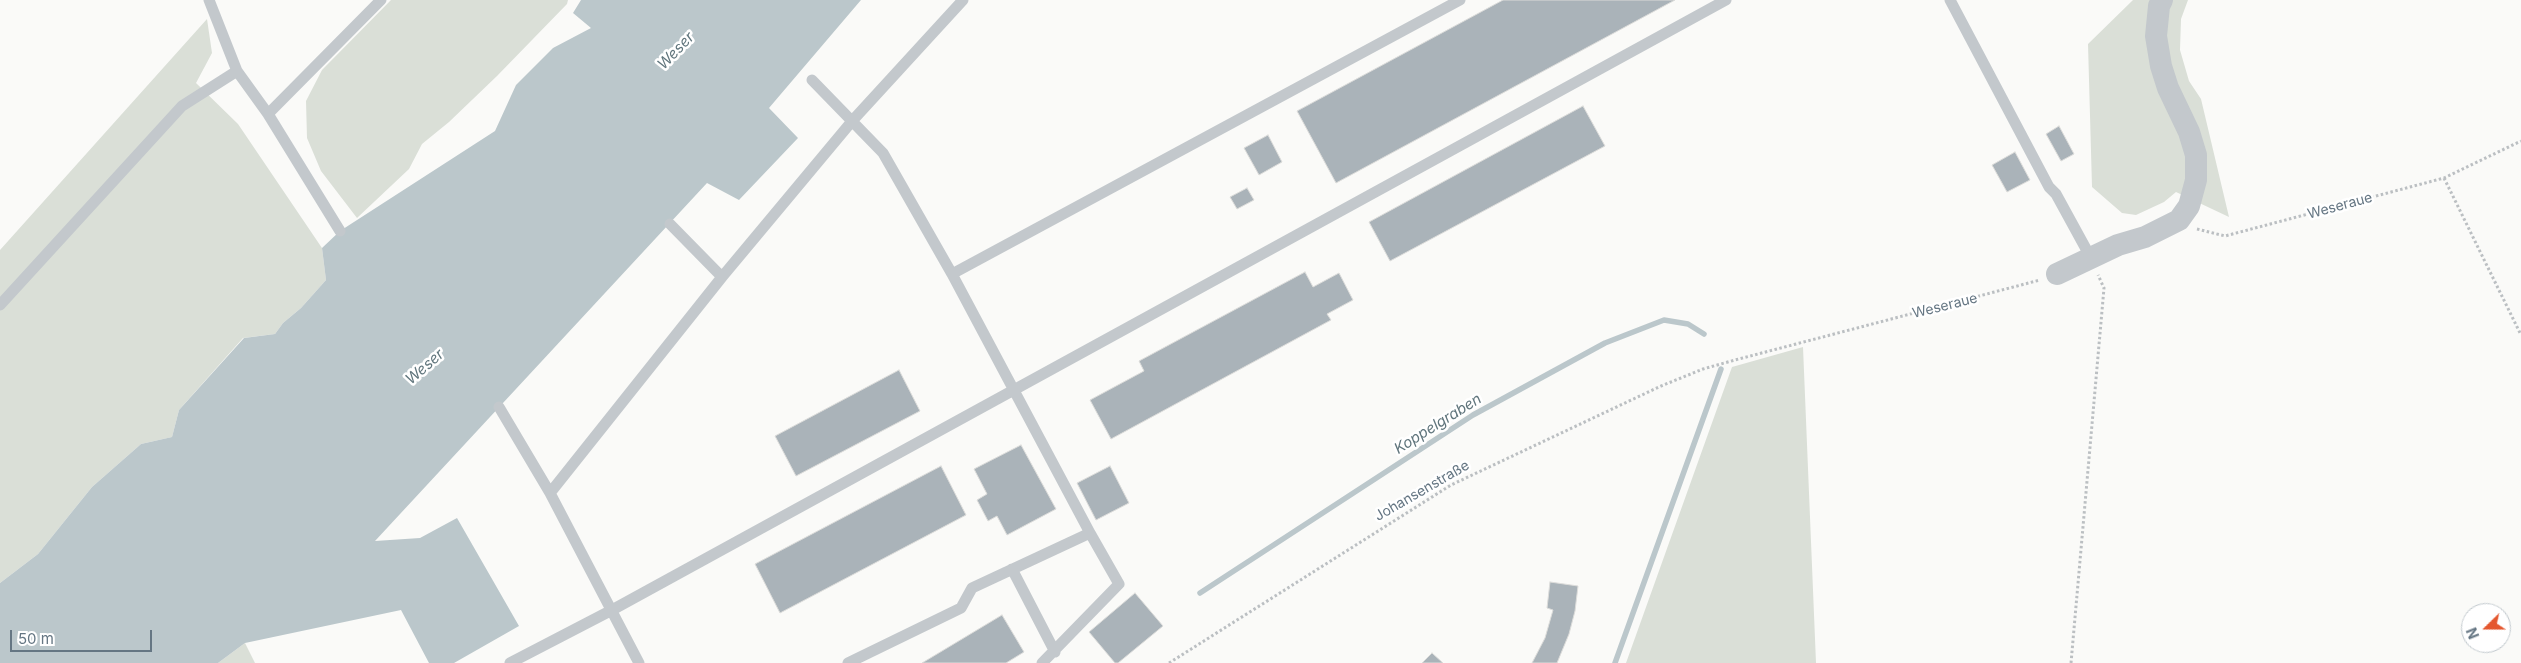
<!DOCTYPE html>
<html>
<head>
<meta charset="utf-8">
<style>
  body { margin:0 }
  #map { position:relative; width:2521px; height:663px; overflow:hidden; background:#fafaf8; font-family:Inter,sans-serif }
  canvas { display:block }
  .north { position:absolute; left:2461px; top:603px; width:50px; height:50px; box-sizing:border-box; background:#fff; border:1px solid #c1c8cd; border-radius:50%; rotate:248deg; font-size:14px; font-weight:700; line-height:20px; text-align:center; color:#657683 }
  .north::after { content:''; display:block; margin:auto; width:18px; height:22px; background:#e4572e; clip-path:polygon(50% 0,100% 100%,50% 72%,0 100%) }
  .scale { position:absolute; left:10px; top:630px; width:142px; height:22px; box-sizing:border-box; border:2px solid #657683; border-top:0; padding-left:6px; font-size:15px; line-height:18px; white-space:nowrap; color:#657683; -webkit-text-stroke:4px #fff; paint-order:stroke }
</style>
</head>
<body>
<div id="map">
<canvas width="2521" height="663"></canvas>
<div class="north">N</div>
<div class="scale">50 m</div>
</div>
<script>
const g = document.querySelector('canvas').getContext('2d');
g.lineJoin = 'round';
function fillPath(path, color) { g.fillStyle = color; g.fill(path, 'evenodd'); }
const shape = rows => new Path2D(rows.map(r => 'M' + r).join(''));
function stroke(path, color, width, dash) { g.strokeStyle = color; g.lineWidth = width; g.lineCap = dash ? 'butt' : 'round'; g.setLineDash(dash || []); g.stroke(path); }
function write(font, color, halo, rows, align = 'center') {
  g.font = font + ' Inter,sans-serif'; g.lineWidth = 5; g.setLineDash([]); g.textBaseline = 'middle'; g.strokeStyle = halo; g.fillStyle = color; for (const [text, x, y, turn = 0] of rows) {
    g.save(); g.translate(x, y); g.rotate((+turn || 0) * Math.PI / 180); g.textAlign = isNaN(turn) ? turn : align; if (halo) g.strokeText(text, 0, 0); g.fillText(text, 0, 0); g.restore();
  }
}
fillPath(shape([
  [391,0,568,0,567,4,497,76,449,122,422,144,409,169,357,218,321,171,307,138,306,101,322,70],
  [2133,0,2188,0,2181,19,2180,50,2189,81,2201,99,2229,217,2176,192,2164,202,2136,215,2122,213,2092,187,2088,44],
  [207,19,212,53,196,83,238,124,322,248,326,280,301,308,283,323,275,334,243,338,179,410,172,437,141,444,92,487,38,554,0,583,0,250],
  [1803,347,1816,663,1626,663,1732,367],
  [245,643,255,663,218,663]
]), '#dadfd7');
fillPath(shape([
  [581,0,861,0,769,108,798,138,739,200,707,183,375,541,420,538,457,518,519,626,454,663,429,663,401,610,245,643,218,663,0,663,0,583,38,554,92,487,141,444,172,437,179,410,244,338,275,334,283,323,301,308,326,280,322,248,340,231,495,131,516,85,553,48,591,28,573,13]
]), '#bbc7cb');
stroke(shape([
  [1200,593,1473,415,1605,343,1664,320,1688,324,1704,334],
  [1615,663,1721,369]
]), '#bbc7cb', 5.5);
const building = shape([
  [1503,0,1675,0,1336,183,1297,111,1503,0],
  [1583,106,1605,146,1390,261,1369,222,1583,106],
  [2059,126,2074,154,2061,161,2046,134,2059,126],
  [1268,135,1282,162,1259,175,1244,148,1268,135],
  [2015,152,2030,180,2007,192,1992,165,2015,152],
  [1247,188,1254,200,1237,209,1230,197,1247,188],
  [1305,272,1313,287,1339,273,1353,300,1327,314,1331,320,1111,439,1090,400,1144,371,1139,361,1305,272],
  [899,370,920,411,796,476,775,436,899,370],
  [1021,445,1056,509,1007,535,997,516,988,521,977,500,987,494,974,469,1021,445],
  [941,466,966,515,780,613,755,564,941,466],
  [1110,466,1129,503,1096,520,1077,483,1110,466],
  [1550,582,1578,586,1575,611,1569,634,1557,663,1532,663,1545,638,1553,610,1547,608,1550,582],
  [1135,593,1163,626,1118,663,1115,663,1089,632,1135,593],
  [1002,615,1024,652,1006,663,922,663,1002,615],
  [1432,653,1443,663,1422,663,1432,653]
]);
fillPath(building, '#aab3b9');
stroke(building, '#dcdcda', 1);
stroke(shape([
  [2444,178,2521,335],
  [2197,229,2225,236,2444,178,2521,141],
  [1169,663,1451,485,1661,386,1703,369,1735,360,2040,280],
  [2071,663,2104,288,2098,275]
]), '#bbbfc2', 3, [2.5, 2.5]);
stroke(shape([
  [209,0,237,71,268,114,340,231],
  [1950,0,2049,187,2056,194,2091,258],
  [812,80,883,153,952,274,1090,533,972,588,961,608,848,663],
  [268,114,381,0],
  [670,224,722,277],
  [952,274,1460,0],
  [0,305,182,106,237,71],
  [499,407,550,493],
  [1012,569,1055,652],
  [510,663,612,610,1726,0],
  [639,663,550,493,722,277,853,120,963,0],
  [1042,663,1119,584,1090,533]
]), '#c3c8cc', 11);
stroke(shape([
  [2057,274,2118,245,2145,237,2179,220,2189,206,2196,180,2196,155,2189,132,2168,88,2161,66,2156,36,2159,6,2162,0]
]), '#c3c8cc', 22);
write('14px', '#657683', '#fff', [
  ["Weseraue",2340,206,-15],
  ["Weseraue",1945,306,-14],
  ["Johansenstraße",1422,491,-30]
]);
write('italic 15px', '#60757c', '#fff', [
  ["Weser",676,51,-46],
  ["Weser",425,367,-41],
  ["Koppelgraben",1438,424,-32]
]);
</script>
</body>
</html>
